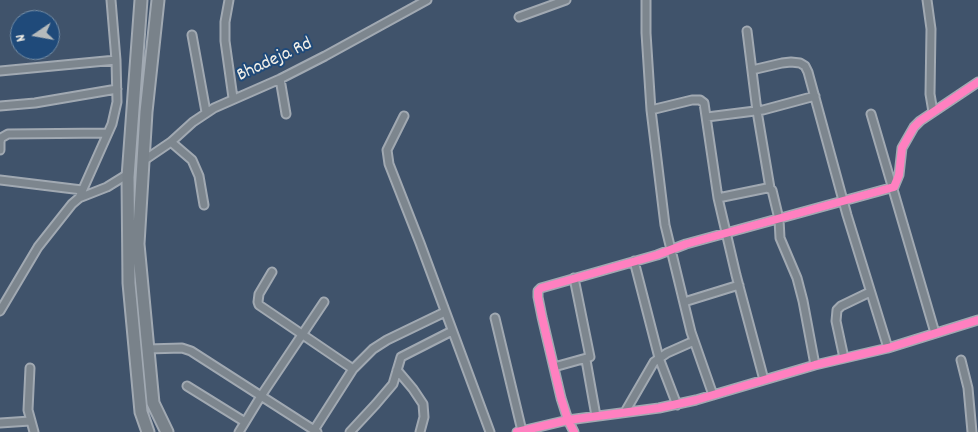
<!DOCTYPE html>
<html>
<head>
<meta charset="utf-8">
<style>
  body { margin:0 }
  #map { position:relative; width:978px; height:432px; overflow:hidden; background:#40536b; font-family:Dekko,sans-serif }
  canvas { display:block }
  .north { position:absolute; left:10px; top:10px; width:50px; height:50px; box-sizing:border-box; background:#1f4a7a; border:1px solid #748da6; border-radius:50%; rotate:258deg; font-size:14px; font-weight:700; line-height:20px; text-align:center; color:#f4f1e8 }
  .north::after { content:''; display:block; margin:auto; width:18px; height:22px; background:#b5babc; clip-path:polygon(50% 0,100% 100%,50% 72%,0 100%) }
</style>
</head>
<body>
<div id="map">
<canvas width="978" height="432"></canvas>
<div class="north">N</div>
</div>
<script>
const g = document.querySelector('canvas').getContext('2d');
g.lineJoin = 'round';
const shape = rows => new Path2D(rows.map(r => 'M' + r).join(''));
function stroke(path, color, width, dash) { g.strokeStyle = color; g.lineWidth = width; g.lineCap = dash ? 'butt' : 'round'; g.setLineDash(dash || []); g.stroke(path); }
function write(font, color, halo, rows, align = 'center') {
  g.font = font + ' Dekko,sans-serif'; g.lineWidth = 4; g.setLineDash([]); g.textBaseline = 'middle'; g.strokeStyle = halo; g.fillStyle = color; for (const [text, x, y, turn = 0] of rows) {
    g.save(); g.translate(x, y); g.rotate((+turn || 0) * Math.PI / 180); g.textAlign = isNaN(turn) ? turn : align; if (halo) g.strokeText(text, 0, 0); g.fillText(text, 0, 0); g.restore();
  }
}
const street = shape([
  [229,0,225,22,225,41,233,98],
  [646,0,646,33,651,110,665,225,691,332,713,395],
  [927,0,931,29,930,94,933,112],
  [519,17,566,0],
  [747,31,757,111,770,188],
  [192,35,206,112],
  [752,70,782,63,791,62,800,63,805,66,808,72,847,215,888,348],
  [0,71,116,60],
  [280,79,286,114],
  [0,106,35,103,117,89],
  [651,110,692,100,700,100,704,103,718,198,736,275,764,380],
  [871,114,935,333],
  [404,116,387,150,389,164,420,243,490,432],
  [707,117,763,110,815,96],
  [0,142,1,138,8,134,108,133],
  [171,142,192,160,199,176,204,205],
  [0,143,0,150],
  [143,161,171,142,193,122,214,108,280,79,325,56,427,0],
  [0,180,82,190],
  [79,198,112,124,117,102,116,60,111,0],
  [718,198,767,188,772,190,779,219,780,238,797,278,803,301,815,365],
  [634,261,659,358,677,405],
  [272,272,259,294,258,302,259,305,353,369],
  [684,302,739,285],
  [0,311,38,247,72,204,79,198,107,187,128,174],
  [495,318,522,431],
  [147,349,182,348,191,351,317,432],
  [844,358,836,321,837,310,841,306,870,292],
  [586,360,596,416],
  [961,360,968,388,972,432],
  [554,367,590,357,574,278],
  [30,368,28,410,34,432],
  [397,370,413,389,423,404,424,417,420,432],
  [187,386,245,422],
  [625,412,654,362,667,353,694,341],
  [0,423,30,421],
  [314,430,353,369,373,349,387,340,445,312],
  [239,432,261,396,324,302],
  [350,432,376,404,393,384,401,357,452,331],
  [517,432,568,420,659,408,696,400,815,365,888,348,978,320],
  [574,432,568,420,561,398,542,317,538,297,538,291,541,288,657,255,686,244,894,187,899,175,902,148,914,127,920,121,978,82]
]);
const primary = shape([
  [141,0,128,177,129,283,141,412,148,432],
  [158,0,146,112,138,244,153,403,167,432]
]);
stroke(street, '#a1a9b2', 11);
stroke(primary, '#a1a9b2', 15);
stroke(street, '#7d868e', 7);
stroke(primary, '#79828a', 11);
stroke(shape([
  [517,432,568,420,659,408,696,400,815,365,888,348,978,320],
  [574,432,568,420,561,398,542,317,538,297,538,291,541,288,657,255,686,244,894,187,899,175,902,148,914,127,920,121,978,82]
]), '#ff80c0', 8);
write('19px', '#f4f1e8', '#1f4a7a', [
  ["Bhadeja Rd",275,61,-25]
]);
</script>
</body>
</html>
